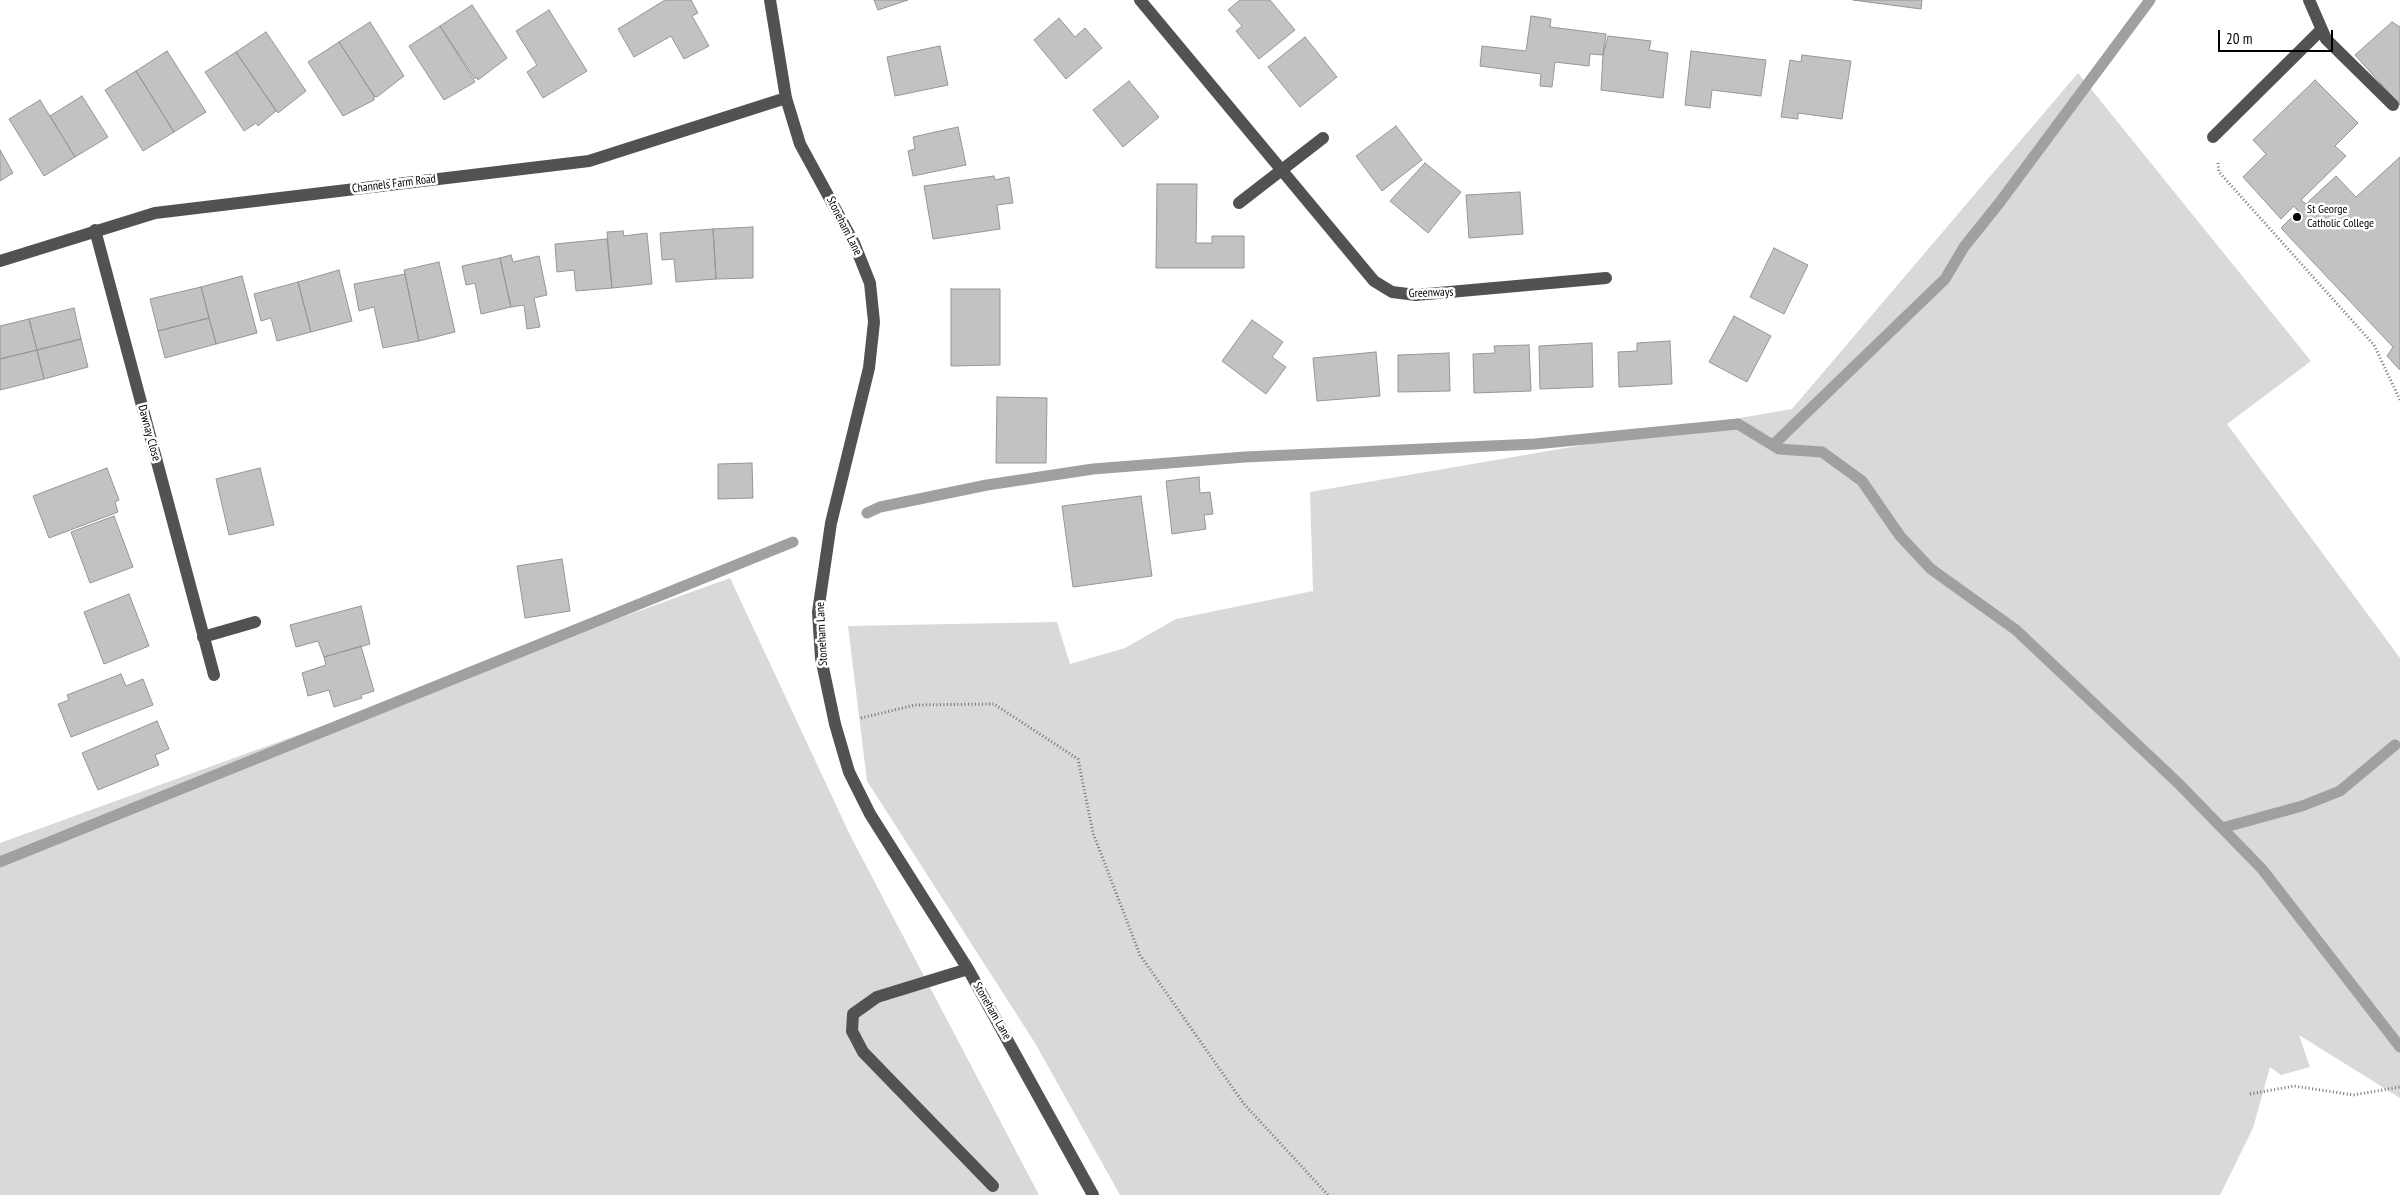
<!DOCTYPE html>
<html>
<head>
<meta charset="utf-8">
<style>
  body { margin:0 }
  #map { position:relative; width:2400px; height:1195px; overflow:hidden; background:#fff; font-family:"PT Sans Narrow",sans-serif }
  canvas { display:block }
  .scale { position:absolute; left:2218px; top:30px; width:115px; height:22px; box-sizing:border-box; border:2px solid #000; border-top:0; padding-left:6px; font-size:15px; line-height:18px; white-space:nowrap; color:#000; -webkit-text-stroke:4px #fff; paint-order:stroke }
</style>
</head>
<body>
<div id="map">
<canvas width="2400" height="1195"></canvas>
<div class="scale">20 m</div>
</div>
<script>
const g = document.querySelector('canvas').getContext('2d');
g.lineJoin = 'round';
function fillPath(path, color) { g.fillStyle = color; g.fill(path, 'evenodd'); }
const shape = rows => new Path2D(rows.map(r => 'M' + r).join(''));
function stroke(path, color, width, dash) { g.strokeStyle = color; g.lineWidth = width; g.lineCap = dash ? 'butt' : 'round'; g.setLineDash(dash || []); g.stroke(path); }
function write(font, color, halo, rows, align = 'center') {
  g.font = font + ' "PT Sans Narrow",sans-serif'; g.lineWidth = 5; g.setLineDash([]); g.textBaseline = 'middle'; g.strokeStyle = halo; g.fillStyle = color; for (const [text, x, y, turn = 0] of rows) {
    g.save(); g.translate(x, y); g.rotate((+turn || 0) * Math.PI / 180); g.textAlign = isNaN(turn) ? turn : align; if (halo) g.strokeText(text, 0, 0); g.fillText(text, 0, 0); g.restore();
  }
}
fillPath(shape([
  [2078,73,2311,361,2227,424,2400,658,2400,1098,2299,1035,2310,1067,2281,1075,2270,1067,2253,1128,2220,1195,1120,1195,1035,1043,867,781,848,626,1057,622,1070,664,1125,648,1176,619,1313,591,1310,492,1792,409],
  [730,578,850,835,1039,1195,0,1195,0,843]
]), '#d9d9d9');
stroke(shape([
  [1773,445,1945,279,1964,247,2000,202,2150,0],
  [867,513,880,507,987,485,1093,469,1245,457,1535,444,1738,424,1779,449,1822,452,1862,481,1900,536,1931,569,2016,630,2178,783,2262,869,2400,1047],
  [2222,828,2302,806,2340,791,2395,745],
  [0,862,793,542]
]), '#a0a0a0', 11);
const building = shape([
  [665,0,691,0,698,13,692,16,709,46,684,59,671,36,634,57,618,29,665,0],
  [874,0,908,0,878,10,874,0],
  [1240,0,1270,0,1295,30,1259,59,1236,31,1242,26,1228,10,1240,0],
  [1853,0,1922,0,1921,9,1853,0],
  [472,5,507,58,478,80,477,77,475,79,440,26,472,5],
  [549,10,587,71,543,98,527,72,537,65,516,31,549,10],
  [1531,16,1551,19,1550,27,1606,34,1603,55,1590,54,1589,66,1555,62,1552,87,1540,86,1541,74,1480,66,1482,46,1526,51,1531,16],
  [1059,18,1075,37,1085,28,1102,48,1066,79,1034,40,1059,18],
  [370,22,404,76,377,97,374,96,339,42,370,22],
  [2392,22,2400,27,2400,105,2355,55,2392,22],
  [440,26,475,82,444,100,409,46,440,26],
  [266,32,306,91,278,113,236,52,266,32],
  [1608,36,1651,41,1649,50,1668,53,1663,98,1601,90,1603,55,1608,36],
  [1305,37,1337,77,1300,107,1268,67,1305,37],
  [339,42,374,96,374,100,343,116,308,62,339,42],
  [940,46,948,85,895,96,887,57,940,46],
  [167,51,206,112,174,132,136,71,167,51],
  [1691,51,1766,60,1761,96,1712,90,1710,108,1685,105,1691,51],
  [236,52,276,111,258,126,256,123,244,131,205,72,236,52],
  [1802,55,1851,61,1842,119,1798,113,1798,119,1781,117,1790,60,1801,62,1802,55],
  [136,71,174,132,143,151,105,90,136,71],
  [2315,80,2358,123,2335,146,2346,156,2301,200,2306,204,2336,176,2356,197,2400,157,2400,370,2387,356,2393,347,2281,228,2298,211,2294,206,2281,219,2243,177,2266,154,2253,140,2315,80],
  [1129,81,1159,117,1123,147,1093,110,1129,81],
  [82,96,108,137,75,157,50,116,82,96],
  [40,100,75,157,44,176,9,119,40,100],
  [1396,126,1422,160,1382,191,1356,156,1396,126],
  [958,127,966,165,913,176,908,151,915,149,913,137,958,127],
  [0,150,13,173,0,181,0,150],
  [1425,163,1461,192,1428,233,1390,201,1425,163],
  [994,176,995,180,1009,177,1013,203,997,205,1000,229,933,239,924,186,994,176],
  [1157,184,1197,184,1196,243,1212,243,1212,236,1244,236,1244,268,1156,268,1157,184],
  [1520,192,1523,234,1469,238,1466,195,1520,192],
  [753,227,753,278,716,279,713,229,753,227],
  [713,229,716,279,676,282,674,259,662,260,660,233,713,229],
  [623,231,624,236,647,233,652,284,612,288,607,232,623,231],
  [607,239,612,288,576,291,574,270,557,272,555,244,607,239],
  [1774,248,1808,265,1784,314,1750,297,1774,248],
  [511,255,513,262,539,256,547,295,534,298,540,327,527,329,524,305,511,307,500,258,511,255],
  [500,258,511,307,481,314,475,283,466,285,462,266,500,258],
  [439,262,455,332,419,341,404,270,439,262],
  [339,270,352,321,311,332,298,282,339,270],
  [405,274,419,341,383,348,374,307,359,311,354,284,405,274],
  [242,276,257,333,216,344,201,287,242,276],
  [298,282,311,332,277,341,271,318,261,321,254,294,298,282],
  [201,287,209,318,158,331,150,299,201,287],
  [951,289,1000,289,1000,365,951,366,951,289],
  [74,308,81,339,37,350,29,319,74,308],
  [1734,316,1771,336,1747,382,1709,362,1734,316],
  [209,318,216,344,165,358,158,331,209,318],
  [29,319,37,350,0,359,0,326,29,319],
  [1252,320,1283,342,1272,357,1286,367,1266,394,1222,361,1252,320],
  [81,339,88,367,44,379,37,350,81,339],
  [1670,341,1672,384,1619,387,1618,352,1637,351,1637,343,1670,341],
  [1592,343,1593,387,1540,389,1539,346,1592,343],
  [1529,345,1531,391,1474,393,1473,354,1495,353,1494,346,1529,345],
  [37,350,44,379,0,390,0,359,37,350],
  [1376,352,1380,396,1317,401,1313,358,1376,352],
  [1449,353,1450,391,1398,392,1398,355,1449,353],
  [997,397,1047,398,1046,463,996,463,997,397],
  [752,463,753,498,718,499,718,464,752,463],
  [107,468,119,500,115,502,118,512,49,538,33,496,107,468],
  [260,468,274,525,229,535,216,479,260,468],
  [1199,477,1200,493,1210,492,1213,514,1204,515,1206,529,1172,534,1166,481,1199,477],
  [1141,496,1152,576,1073,587,1062,506,1141,496],
  [114,516,133,567,90,583,71,532,114,516],
  [562,559,570,611,525,618,517,566,562,559],
  [129,594,149,646,104,664,84,612,129,594],
  [361,606,370,644,324,657,318,641,296,647,290,625,361,606],
  [361,646,374,691,361,695,362,698,334,707,329,690,308,696,302,673,326,665,324,657,361,646],
  [121,674,126,686,143,679,153,705,71,737,58,704,69,700,67,695,121,674],
  [157,721,169,749,155,755,159,765,98,790,82,753,157,721]
]);
fillPath(building, '#c2c2c2');
stroke(building, '#969696', 1);
stroke(shape([
  [2218,163,2219,172,2374,345,2400,400],
  [861,718,915,705,994,704,1078,759,1093,833,1140,955,1244,1104,1328,1195],
  [2250,1094,2294,1086,2353,1095,2400,1087]
]), '#747474', 3, [1, 2.5]);
stroke(shape([
  [770,0,786,98,800,144,854,243,870,283,874,322,869,368,831,523,818,612,821,658,835,724,849,772,870,814,968,969,1093,1195],
  [1140,0,1374,281,1392,292,1416,295,1606,278],
  [2309,0,2326,39,2393,105],
  [2213,137,2321,30],
  [1239,203,1323,138],
  [95,230,214,675],
  [0,261,155,213,589,161,786,98],
  [203,637,255,622],
  [968,969,877,997,853,1014,852,1031,863,1052,993,1186]
]), '#525252', 12);
for (const [x, y, r, color] of [
  [2297,217,5,"#000"]
]) { const dot = new Path2D(); dot.arc(x, y, r, 0, 2 * Math.PI); g.fillStyle = color; g.fill(dot); stroke(dot, '#fff', 2); }
write('12px', '#000', '#fff', [
  ["Channels Farm Road",394,184,-7],
  ["Stoneham Lane",844,226,63],
  ["Greenways",1431,293,-2],
  ["Dawnay Close",149,433,75],
  ["Stoneham Lane",822,634,-93],
  ["Stoneham Lane",992,1011,60]
]);
write('12px', '#000', '#fff', [
  ["St George",2307,210],
  ["Catholic College",2307,224]
], 'left');
</script>
</body>
</html>
